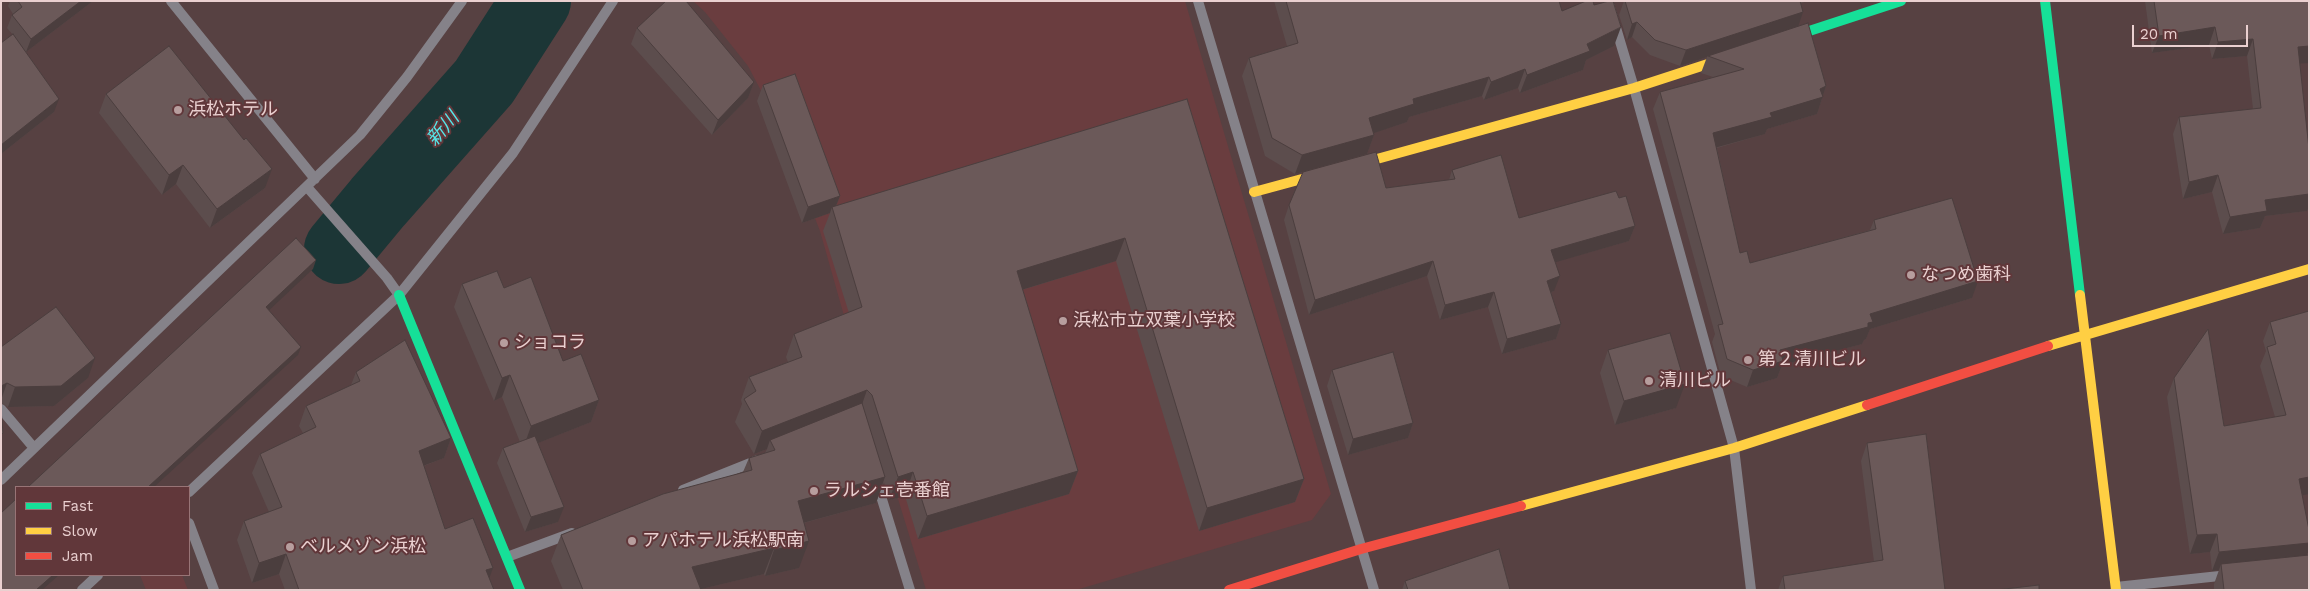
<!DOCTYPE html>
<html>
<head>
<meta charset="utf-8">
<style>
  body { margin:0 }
  #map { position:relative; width:2310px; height:591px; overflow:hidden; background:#574142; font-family:"Work Sans",sans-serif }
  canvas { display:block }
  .frame { position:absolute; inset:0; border:2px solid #ead0d0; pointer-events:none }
  .legend { position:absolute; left:15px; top:486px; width:175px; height:90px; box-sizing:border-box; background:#61373a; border:1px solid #987476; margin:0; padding:6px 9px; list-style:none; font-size:15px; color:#ead0d0 }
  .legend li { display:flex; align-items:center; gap:10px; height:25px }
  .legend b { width:25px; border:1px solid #987476 }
  .scale { position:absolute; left:2132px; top:25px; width:116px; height:22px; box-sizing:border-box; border:2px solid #ead0d0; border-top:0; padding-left:6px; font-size:15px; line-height:18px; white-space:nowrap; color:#ead0d0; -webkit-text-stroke:4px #61373a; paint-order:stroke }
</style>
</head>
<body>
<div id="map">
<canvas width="2310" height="591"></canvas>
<div class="frame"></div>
<ul class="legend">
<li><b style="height:6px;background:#16e098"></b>Fast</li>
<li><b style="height:6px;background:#ffcf43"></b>Slow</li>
<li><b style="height:6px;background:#f24e42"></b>Jam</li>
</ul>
<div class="scale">20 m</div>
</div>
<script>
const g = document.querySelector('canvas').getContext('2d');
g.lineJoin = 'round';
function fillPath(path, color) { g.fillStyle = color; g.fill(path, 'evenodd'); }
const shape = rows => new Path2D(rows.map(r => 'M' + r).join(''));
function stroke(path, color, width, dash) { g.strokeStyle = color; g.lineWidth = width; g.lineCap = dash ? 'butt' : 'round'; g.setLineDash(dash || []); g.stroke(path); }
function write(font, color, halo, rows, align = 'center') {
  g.font = font + ' "Work Sans","Noto Sans JP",sans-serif'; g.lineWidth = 4; g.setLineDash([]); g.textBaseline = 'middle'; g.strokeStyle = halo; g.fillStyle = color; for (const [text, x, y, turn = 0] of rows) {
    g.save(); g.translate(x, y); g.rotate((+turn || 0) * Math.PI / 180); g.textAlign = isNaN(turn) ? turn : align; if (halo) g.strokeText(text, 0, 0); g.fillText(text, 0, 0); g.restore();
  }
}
fillPath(shape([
  [693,1,1185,1,1331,494,1312,520,1076,590,926,590,871,411,820,231,777,121,748,66,705,12],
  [140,575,182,575,188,590,146,590]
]), '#6a3d3f');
stroke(shape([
  [339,249,378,202,484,82,536,1]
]), '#1c3636', 70);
stroke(shape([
  [171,1,315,179],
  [1198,1,1374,590],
  [1608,1,1634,88,1734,448,1751,590],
  [307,187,387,278,399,295],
  [1,409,34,448],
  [1,480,360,135,407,77,462,1],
  [876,480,910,590],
  [683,490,758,460],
  [189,492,399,295,513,153,613,1],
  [189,523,214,590],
  [507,557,572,533],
  [2116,587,2229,575],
  [82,590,98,575]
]), '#858289', 10);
stroke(shape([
  [2045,1,2080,295],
  [1797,35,1901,1],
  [399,295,520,590]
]), '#16e098', 10);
stroke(shape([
  [1366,162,1634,88,1717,61],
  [1254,192,1313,176],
  [2080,295,2116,590],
  [2048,346,2309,269],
  [1521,506,1734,448,1867,405]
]), '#ffcf43', 10);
stroke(shape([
  [1867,405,2048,346],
  [1229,590,1361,549,1521,506]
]), '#f24e42', 10);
fillPath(shape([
  [10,1,93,1,26,52,54,112,1,154,1,43,13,35,7,28,12,15,13,14,8,6],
  [1274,1,1559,1,1562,11,1614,46,1586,60,1583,70,1520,93,1518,88,1484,100,1482,96,1409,117,1407,122,1373,133,1374,135,1367,154,1295,174,1265,156,1242,76,1249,58,1287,46],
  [1624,1,1808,1,1801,3,1798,27,1826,86,1817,114,1767,129,1765,134,1717,148,1740,253,1750,263,1870,230,1874,220,1972,298,1870,329,1866,339,1864,340,1862,344,1782,365,1777,378,1747,387,1721,376,1712,342,1715,334,1653,109,1660,92,1713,77,1701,73,1707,57,1680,66,1650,55,1632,37,1627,40,1619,15],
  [2145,1,2309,1,2300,64,2309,149,2309,207,2307,211,2265,216,2260,228,2223,234,2212,192,2183,199,2173,134,2179,117,2253,109,2247,56,2212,59,2209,45,2152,53],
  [637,28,754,82,748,98,712,135,631,44],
  [763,85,840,196,836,206,1187,99,1304,479,1295,502,1199,531,1116,261,1022,290,1078,471,1069,494,918,539,905,496,889,500,884,482,876,503,804,523,799,568,765,576,764,574,701,589,701,590,563,590,551,561,561,535,743,472,749,458,765,453,767,449,754,454,735,422,742,404,741,400,749,377,788,362,786,357,794,334,849,313,823,231,830,213,802,223,757,101],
  [106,94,265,188,210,228,176,184,162,195,99,113],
  [1452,170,1519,218,1619,198,1635,226,1629,241,1555,262,1554,291,1551,292,1561,324,1556,339,1502,354,1488,307,1440,320,1427,276,1309,315,1284,220,1289,205,1386,188,1449,180],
  [462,284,504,288,563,361,599,400,591,422,538,443,558,522,525,532,497,463,503,448,520,442,502,397,494,401,454,307],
  [2309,311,2302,495,2309,530,2309,550,2307,556,2309,590,2214,590,2214,584,2219,570,2212,571,2210,552,2190,554,2167,397,2174,378,2224,426,2275,417,2260,366,2266,351,2263,341,2270,322],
  [1,347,88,378,54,406,8,407,1,403],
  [1608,350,1676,408,1615,425,1600,373],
  [1332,370,1413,423,1408,438,1348,455,1327,386],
  [356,372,451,438,444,458,424,466,445,529,489,578,494,590,285,590,279,574,252,583,237,540,244,521,269,512,252,473,260,454,303,433,299,426,306,406,351,385],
  [1867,443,1945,590,1778,590,1783,576,1874,562,1861,461],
  [1405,581,1510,590,1402,590]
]), '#5c4d4d');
fillPath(shape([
  [81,1,93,1,26,52,31,39],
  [1803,12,1798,27,1708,56,1707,57,1680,66,1686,50],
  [1637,22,1632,37,1627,40,1632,24],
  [1621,27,1614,46,1586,60,1583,70,1520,93,1527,75],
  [2215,27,2209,45,2152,53,2159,36],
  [2253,39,2247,56,2212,59,2218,42],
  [2309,46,2309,63,2291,64,2298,47],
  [1525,69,1518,88,1484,100,1491,82],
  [1489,77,1482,96,1409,117,1407,122,1362,137,1369,118,1413,99],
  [754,82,748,98,712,135,718,120],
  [1826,86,1817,114,1767,129,1765,134,1707,150,1713,133,1770,113],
  [59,99,54,112,1,154,1,145],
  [1374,135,1367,154,1295,174,1302,155],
  [183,165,176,184,162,195,169,175],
  [272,169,265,188,210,228,217,209],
  [2218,175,2212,192,2183,199,2189,182],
  [2309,194,2309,207,2307,211,2265,216,2260,228,2223,234,2230,217,2265,200],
  [840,196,834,211,832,207,830,213,802,223,808,207],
  [1635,226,1629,241,1546,265,1551,250],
  [1125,238,1116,261,1008,294,1017,271],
  [316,260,313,269,263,316,266,307],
  [1433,261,1427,276,1309,315,1315,300],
  [1560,276,1554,291,1542,295,1547,281],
  [1978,281,1972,298,1870,329,1866,339,1864,340,1862,344,1782,365,1777,378,1747,387,1753,370,1780,350,1870,314],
  [1494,292,1488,307,1440,320,1445,305],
  [1561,324,1556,339,1502,354,1507,339],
  [301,347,298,355,154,487,148,487],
  [95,358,88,378,54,406,8,407,15,387],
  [510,375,502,397,494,401,502,378],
  [7,383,1,400,1,386],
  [1685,384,1676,408,1615,425,1624,401],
  [867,390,859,413,770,440,767,449,754,454,762,431],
  [599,400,591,422,523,449,531,426],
  [1413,423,1408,438,1348,455,1353,439],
  [451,438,444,458,412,470,419,451],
  [1078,471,1069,494,918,539,927,516],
  [913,472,905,496,889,500,898,477],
  [885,477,876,503,788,527,798,501],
  [2309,477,2309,494,2292,497,2299,479],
  [1304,479,1295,502,1199,531,1207,508],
  [564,507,558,522,525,532,531,517],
  [2217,534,2210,552,2190,554,2197,535],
  [809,541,799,568,765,576,774,550],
  [2309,543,2309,550,2304,562,2221,564,2219,570,2212,571,2219,552],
  [774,548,764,574,697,590,692,567],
  [286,554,279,574,252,583,259,563],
  [493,568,486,587,486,570],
  [53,575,59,575,42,590,36,590]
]), '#4b3e3e');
const building = shape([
  [18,1,81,1,31,39,12,15,22,7,18,1],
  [666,1,686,1,754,82,718,120,637,28,666,1],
  [1286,1,1559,1,1562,11,1586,1,1593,1,1594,5,1609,1,1613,1,1621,27,1587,44,1590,51,1527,75,1525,69,1491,82,1489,77,1413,99,1414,104,1369,118,1374,135,1302,155,1272,138,1249,58,1298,43,1286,1],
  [1625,1,1800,1,1803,12,1686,50,1655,40,1637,22,1632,24,1625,1],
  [2154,1,2309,1,2309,46,2298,47,2309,149,2309,194,2265,200,2267,211,2230,217,2218,175,2189,182,2179,117,2261,108,2253,39,2218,42,2215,27,2159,36,2154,1],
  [1808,23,1826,86,1820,89,1823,97,1770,113,1772,117,1713,133,1740,253,1747,251,1750,263,1876,229,1874,220,1952,198,1978,281,1870,314,1873,322,1868,323,1868,327,1780,350,1783,361,1753,370,1727,359,1718,325,1723,324,1660,92,1744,69,1708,56,1808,23],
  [13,34,59,99,1,145,1,43,13,34],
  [169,46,244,140,246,138,272,169,217,209,183,165,169,175,106,94,169,46],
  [795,74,840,196,808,207,763,85,795,74],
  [1187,99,1304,479,1207,508,1125,238,1017,271,1078,471,927,516,913,472,898,477,872,395,867,390,762,431,744,399,756,391,749,377,802,357,794,334,862,307,832,207,1187,99],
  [1376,152,1386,188,1455,179,1452,170,1501,155,1519,218,1616,191,1619,198,1626,196,1635,226,1551,250,1560,276,1547,281,1561,324,1507,339,1494,292,1445,305,1433,261,1315,300,1289,205,1303,172,1376,152],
  [296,238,316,260,266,307,301,347,148,487,28,487,296,238],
  [497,271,504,288,531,277,563,361,581,354,599,400,531,426,510,375,502,378,462,284,497,271],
  [56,307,95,358,61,386,15,387,7,383,1,386,1,347,56,307],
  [2309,311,2309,477,2299,479,2309,530,2309,543,2219,552,2217,534,2197,535,2174,378,2208,329,2224,426,2286,415,2267,347,2276,344,2270,322,2309,311],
  [1670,333,1685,384,1624,401,1608,350,1670,333],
  [405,340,451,438,419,451,445,529,473,518,493,568,486,570,494,590,299,590,286,554,259,563,244,521,282,507,260,454,316,427,306,406,360,381,356,372,405,340],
  [1393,352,1413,423,1353,439,1332,370,1393,352],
  [862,403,885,477,798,501,809,541,774,550,774,548,692,567,701,590,583,590,561,535,663,494,752,470,749,458,775,450,770,440,862,403],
  [1,410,3,433,1,435,1,410],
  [1926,434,1945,590,1785,590,1783,576,1883,560,1867,443,1926,434],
  [535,436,564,507,531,517,503,448,535,436],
  [16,499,16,575,53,575,36,590,1,590,1,513,16,499],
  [1499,549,1510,590,1408,590,1405,581,1499,549],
  [2309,555,2309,590,2224,590,2221,564,2309,555],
  [2039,585,2039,590,1996,590,2039,585]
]);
fillPath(building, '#6b5959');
stroke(building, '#4b3e3e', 1);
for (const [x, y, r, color] of [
  [178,110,5,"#b79e9e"],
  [1911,275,5,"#b79e9e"],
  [1063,321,5,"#b79e9e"],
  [504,343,5,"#b79e9e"],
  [1748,360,5,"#b79e9e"],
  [1649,381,5,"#b79e9e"],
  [814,491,5,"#b79e9e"],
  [632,541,5,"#b79e9e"],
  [290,547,5,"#b79e9e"]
]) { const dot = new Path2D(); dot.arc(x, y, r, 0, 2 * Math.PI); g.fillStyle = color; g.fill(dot); stroke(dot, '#61373a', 2); }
write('18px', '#ead0d0', '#61373a', [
  ["浜松ホテル",188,110],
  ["なつめ歯科",1921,275],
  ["浜松市立双葉小学校",1073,321],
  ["ショコラ",514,343],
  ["第２清川ビル",1758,360],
  ["清川ビル",1659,381],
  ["ラルシェ壱番館",824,491],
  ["アパホテル浜松駅南",642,541],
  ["ベルメゾン浜松",300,547]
], 'left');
write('italic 19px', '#56e7e9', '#61373a', [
  ["新川",443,129,-49]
]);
</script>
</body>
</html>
